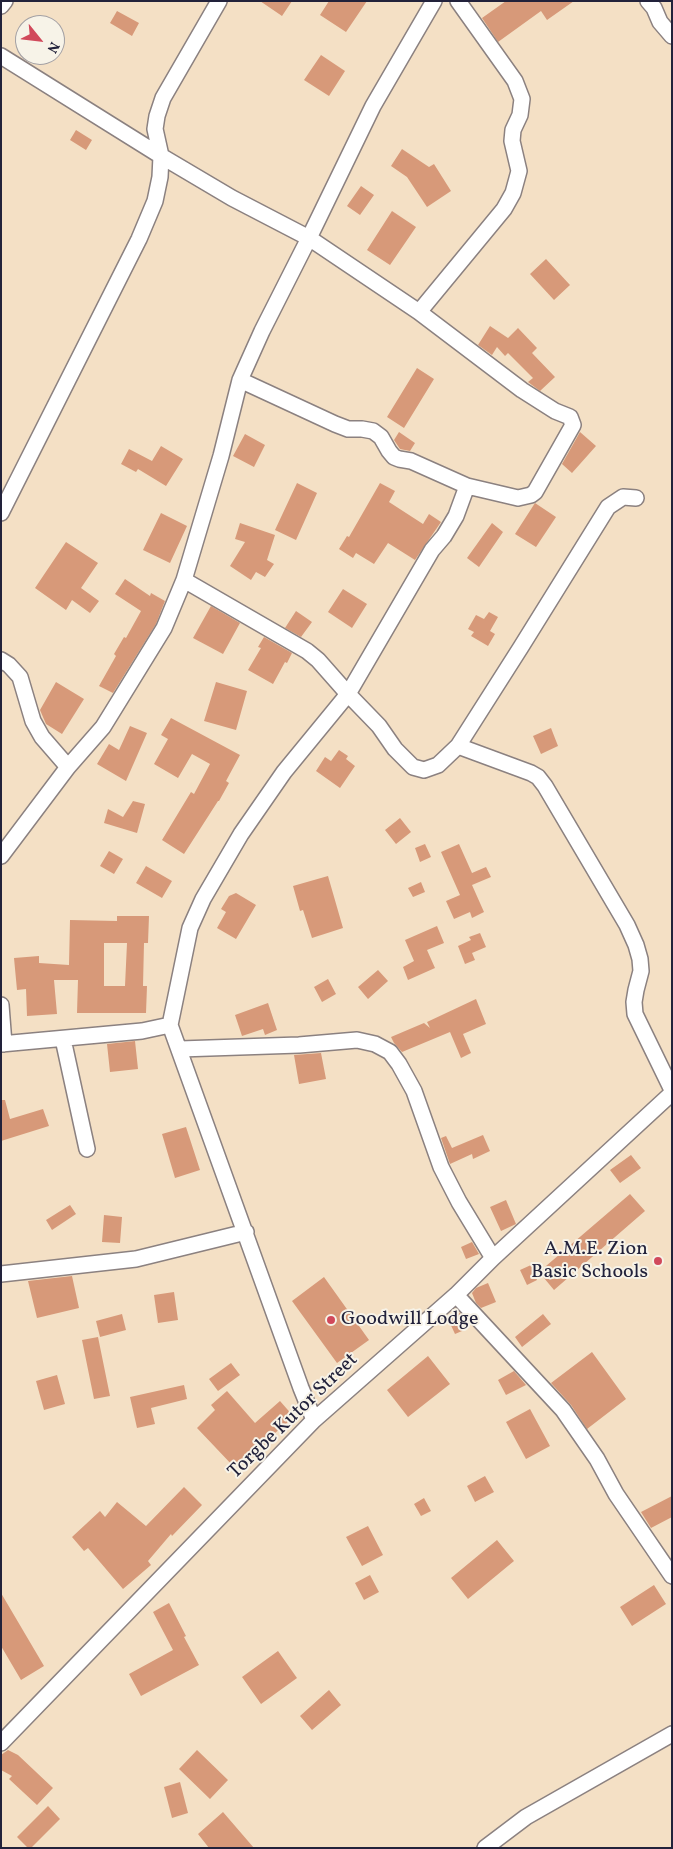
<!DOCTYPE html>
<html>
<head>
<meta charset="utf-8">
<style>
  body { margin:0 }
  #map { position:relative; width:673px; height:1849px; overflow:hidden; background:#f4e0c5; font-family:Vollkorn,serif }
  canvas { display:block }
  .frame { position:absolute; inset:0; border:2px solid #22223b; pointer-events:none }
  .north { position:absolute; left:15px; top:15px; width:50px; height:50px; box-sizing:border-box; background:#f7f3e8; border:1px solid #a29fa3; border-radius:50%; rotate:119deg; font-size:14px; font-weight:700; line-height:20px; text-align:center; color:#22223b }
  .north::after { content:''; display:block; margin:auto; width:18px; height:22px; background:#d1495b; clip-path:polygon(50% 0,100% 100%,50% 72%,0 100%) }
</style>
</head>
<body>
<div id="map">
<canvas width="673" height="1849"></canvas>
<div class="frame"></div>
<div class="north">N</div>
</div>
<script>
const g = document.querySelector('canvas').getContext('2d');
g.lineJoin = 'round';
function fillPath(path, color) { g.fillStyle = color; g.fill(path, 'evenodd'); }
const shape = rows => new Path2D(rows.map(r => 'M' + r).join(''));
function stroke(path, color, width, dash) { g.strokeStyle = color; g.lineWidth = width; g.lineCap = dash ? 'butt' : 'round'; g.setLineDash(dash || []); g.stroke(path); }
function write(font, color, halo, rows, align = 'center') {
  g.font = font + ' Vollkorn,serif'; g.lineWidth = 4; g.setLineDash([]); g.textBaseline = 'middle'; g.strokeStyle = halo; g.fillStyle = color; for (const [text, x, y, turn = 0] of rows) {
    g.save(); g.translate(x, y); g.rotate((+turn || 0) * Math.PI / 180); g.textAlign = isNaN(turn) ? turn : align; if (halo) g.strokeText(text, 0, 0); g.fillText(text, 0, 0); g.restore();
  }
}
fillPath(shape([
  [260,1,292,1,282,16],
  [329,1,367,1,346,32,320,15],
  [506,1,574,1,547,20,541,11,498,42,482,18],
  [117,11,139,23,132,36,110,23],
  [321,55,345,71,329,96,304,80],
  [76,130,92,140,86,150,70,140],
  [402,149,429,167,434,164,451,191,427,207,407,177,391,166],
  [361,186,374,195,360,215,347,206],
  [392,211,416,227,390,265,367,250],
  [546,259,570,285,554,300,530,274],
  [490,326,508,338,518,328,537,348,532,353,555,377,540,391,528,382,533,378,508,353,505,356,497,347,492,355,478,345],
  [417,368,434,379,404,428,387,417],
  [399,432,415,443,410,451,400,449,394,440],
  [580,432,596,446,572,473,562,464],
  [245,434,265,445,254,467,233,456],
  [161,446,183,459,166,486,138,469,136,472,121,464,129,449,152,461],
  [297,483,317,493,296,540,275,530],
  [380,483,395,491,389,502,423,524,429,514,441,522,415,560,388,543,374,564,356,553,353,558,339,549,347,536,349,537],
  [535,503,556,517,536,547,515,534],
  [161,513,187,526,170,563,143,550],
  [240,523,275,535,267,560,274,564,265,577,256,572,251,580,230,566,245,542,235,539],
  [492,523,503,532,479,567,467,558],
  [66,542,98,563,81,588,99,601,90,613,72,600,66,610,35,588],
  [125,579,150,596,151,593,165,601,156,624,113,693,99,686,116,656,114,654,124,637,126,638,141,611,115,594],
  [343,589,367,604,352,628,328,612],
  [211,606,240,623,223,654,193,638],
  [296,611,312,622,301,637,285,628],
  [489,612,498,617,490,631,495,634,488,646,471,636,474,632,468,629,476,615,484,619],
  [264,637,292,653,287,663,285,662,273,684,248,670,261,648,258,647],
  [56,682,84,699,62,734,46,724,40,710],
  [216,682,247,691,236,730,204,721],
  [171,718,240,755,226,781,229,783,219,801,218,801,184,854,162,840,191,792,194,794,210,764,192,754,178,778,154,764,168,739,161,735],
  [130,726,147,733,126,781,97,764,109,744,119,750],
  [551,728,558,746,541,754,533,736],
  [339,750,348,756,346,759,355,766,340,788,316,771,325,757,331,761],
  [133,801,145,804,137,833,104,823,108,809,123,817],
  [400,818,411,832,396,844,385,830],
  [425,844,431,857,420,862,415,848],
  [459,844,472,873,486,867,491,877,472,885,484,912,472,918,470,912,454,919,446,901,460,895,441,852],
  [109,851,123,859,114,874,100,866],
  [146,866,172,881,162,898,136,883],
  [328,876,343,928,312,938,303,910,300,911,293,886],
  [421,882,425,892,413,897,408,888],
  [236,893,256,905,236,939,217,928,226,912,221,909,229,896],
  [117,916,149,916,148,943,144,943,143,986,147,986,146,1013,77,1013,78,980,54,980,57,1014,27,1016,26,989,17,990,14,958,39,956,39,963,69,965,70,920,117,921],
  [104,943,127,943,125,986,104,986],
  [437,926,444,943,427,950,435,968,408,980,403,967,414,961,405,940],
  [480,933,486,947,472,953,475,960,465,964,458,946,471,940,469,937],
  [378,970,388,981,368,999,358,987],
  [328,979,336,994,322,1002,314,987],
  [476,999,486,1024,463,1034,471,1053,461,1058,450,1032,402,1052,394,1043,391,1037,424,1023,430,1028,427,1022],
  [268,1003,277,1030,265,1035,263,1029,242,1036,235,1015],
  [135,1041,138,1069,110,1072,107,1044],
  [321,1053,326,1079,299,1084,294,1055],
  [1,1100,5,1100,10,1119,43,1109,49,1126,1,1141],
  [186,1127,200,1170,175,1178,162,1134],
  [483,1135,490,1151,473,1159,472,1154,450,1164,441,1138,446,1136,452,1148],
  [631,1155,641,1168,620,1183,610,1170],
  [630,1194,645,1211,554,1290,539,1272],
  [506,1200,516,1224,501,1231,490,1207],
  [70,1205,76,1214,52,1230,46,1220],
  [104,1215,122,1217,120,1243,102,1242],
  [472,1242,479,1254,466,1259,461,1247],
  [531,1265,537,1280,527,1285,520,1270],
  [72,1276,79,1308,37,1318,28,1281],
  [324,1277,369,1340,337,1363,292,1301],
  [488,1283,496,1302,481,1308,476,1303,472,1293,476,1288],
  [174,1292,178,1320,158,1323,154,1295],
  [460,1313,464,1318,469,1328,455,1334,448,1319],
  [122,1314,126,1330,100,1337,96,1321],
  [543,1314,551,1324,522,1347,515,1337],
  [98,1337,110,1396,94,1399,82,1340],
  [592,1352,626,1399,587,1429,571,1405,551,1383],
  [428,1356,450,1384,408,1417,387,1390],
  [231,1363,240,1375,218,1391,209,1379],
  [514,1371,526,1385,506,1395,498,1380],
  [57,1375,65,1404,44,1410,36,1381],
  [184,1385,187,1399,151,1408,155,1424,137,1428,130,1397],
  [227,1391,255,1423,280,1401,294,1417,268,1439,270,1441,254,1455,251,1451,234,1467,197,1428,215,1410,211,1405],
  [530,1409,550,1446,526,1459,506,1422],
  [485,1476,494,1492,475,1502,467,1486],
  [184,1487,202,1505,172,1536,171,1534,148,1561,151,1565,123,1589,88,1548,84,1551,72,1537,100,1511,105,1517,117,1502,146,1526],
  [672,1496,672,1517,651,1528,641,1512],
  [424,1498,431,1511,421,1516,414,1504],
  [368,1526,383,1555,362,1566,346,1537],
  [497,1540,514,1561,468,1599,451,1578],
  [370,1575,379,1592,364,1600,355,1583],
  [654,1585,666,1604,632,1626,620,1607],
  [1,1593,44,1666,21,1680,1,1646],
  [169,1603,186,1636,184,1637,199,1665,141,1696,129,1674,173,1650,153,1612],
  [278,1651,297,1678,261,1704,242,1677],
  [329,1690,341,1705,312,1730,300,1716],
  [8,1750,18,1755,53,1788,37,1805,9,1779,12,1776,1,1770,1,1755],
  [197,1750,228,1780,210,1799,179,1769],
  [180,1782,188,1813,172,1818,164,1787],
  [48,1806,60,1819,31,1848,28,1848,17,1837],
  [223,1812,254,1848,209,1848,198,1834]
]), '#d79979');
const minor = shape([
  [648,1,654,8,660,22,672,36],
  [1,6,5,1],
  [1,56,161,156],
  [161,156,155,129,157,116,163,98,219,1],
  [419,312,504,209,513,193,519,171,512,141,513,130,520,115,522,99,515,81,458,1],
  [1,513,139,239,155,201,160,177,161,156,232,198,309,238,373,106,434,1],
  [184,580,221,456,240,380,262,331,309,238,419,312,522,390,555,411,570,417,573,425,535,492,531,495,518,498,467,486,411,461,399,459,394,457,389,451,381,437,373,431,362,429,348,429,335,424,240,380],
  [1,660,9,665,20,677,33,721,42,737,68,767],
  [458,746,531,773,538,777,545,786,627,925,636,945,640,959,641,971,636,990,634,1002,635,1014,672,1090],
  [1,856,68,767,103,727,164,628,184,580,307,651,318,660,348,694,432,550,444,536,456,516,467,486],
  [1,1005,4,1044],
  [170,1025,190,928,203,899,241,834,284,772,348,694,379,726,395,749,413,767,424,770,438,765,458,746,521,647,608,507,623,497,636,498],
  [63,1039,87,1149],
  [1,1044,142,1031,170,1025,301,1388,314,1420],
  [180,1049,299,1045,357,1040,375,1044,390,1052,399,1064,414,1091,441,1167,459,1202,493,1258],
  [1,1274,136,1259,246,1232],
  [456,1295,563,1410,597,1459,616,1494,672,1576],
  [1,1743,314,1420,456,1295,493,1258,672,1093],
  [485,1848,526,1817,672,1734]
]);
stroke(minor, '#8b8180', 18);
stroke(minor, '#fff', 15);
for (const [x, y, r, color] of [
  [658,1261,5,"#d1495b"],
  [331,1320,5,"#d1495b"]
]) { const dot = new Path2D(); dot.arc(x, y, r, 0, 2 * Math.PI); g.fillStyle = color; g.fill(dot); stroke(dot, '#f7f3e8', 2); }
write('20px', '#22223b', '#f7f3e8', [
  ["A.M.E. Zion",648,1250],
  ["Basic Schools",648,1273],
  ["Goodwill Lodge",341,1320,"left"]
], 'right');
write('20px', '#22223b', '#f7f3e8', [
  ["Torgbe Kutor Street",294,1417,-44]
]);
</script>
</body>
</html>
